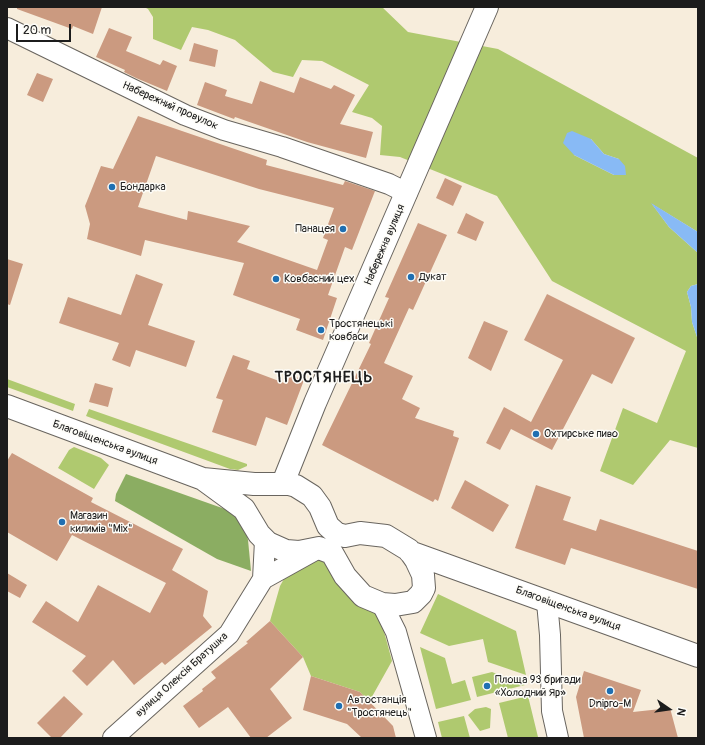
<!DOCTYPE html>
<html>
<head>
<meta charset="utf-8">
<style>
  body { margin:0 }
  #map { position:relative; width:705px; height:745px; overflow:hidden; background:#f7eddc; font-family:Pangolin,sans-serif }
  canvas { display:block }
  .frame { position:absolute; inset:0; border:8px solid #1c1c1c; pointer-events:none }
  .north { position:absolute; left:649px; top:689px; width:40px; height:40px; -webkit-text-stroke:3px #fdfcf7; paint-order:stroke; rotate:103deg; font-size:11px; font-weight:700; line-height:16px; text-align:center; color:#1c1c1c }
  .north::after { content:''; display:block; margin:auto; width:14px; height:18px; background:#1c1c1c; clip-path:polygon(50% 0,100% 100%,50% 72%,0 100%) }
  .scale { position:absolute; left:16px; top:24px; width:55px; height:18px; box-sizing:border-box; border:2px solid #1c1c1c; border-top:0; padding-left:5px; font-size:12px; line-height:14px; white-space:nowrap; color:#1c1c1c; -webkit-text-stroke:3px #fdfcf7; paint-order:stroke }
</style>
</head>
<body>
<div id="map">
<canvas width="705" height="745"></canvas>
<div class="frame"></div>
<div class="north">N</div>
<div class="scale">20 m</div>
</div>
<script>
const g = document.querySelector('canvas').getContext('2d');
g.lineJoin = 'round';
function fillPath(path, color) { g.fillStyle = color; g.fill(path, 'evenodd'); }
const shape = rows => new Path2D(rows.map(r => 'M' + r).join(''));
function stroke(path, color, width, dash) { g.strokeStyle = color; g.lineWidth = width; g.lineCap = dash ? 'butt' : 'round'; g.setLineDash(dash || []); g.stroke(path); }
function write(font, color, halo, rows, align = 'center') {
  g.font = font + ' Pangolin,sans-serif'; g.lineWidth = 3; g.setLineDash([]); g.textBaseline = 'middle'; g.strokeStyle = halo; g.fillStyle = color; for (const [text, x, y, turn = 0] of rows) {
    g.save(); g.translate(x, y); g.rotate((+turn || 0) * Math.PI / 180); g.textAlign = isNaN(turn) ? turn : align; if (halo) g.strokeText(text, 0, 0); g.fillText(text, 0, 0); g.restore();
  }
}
fillPath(shape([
  [144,7,382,7,408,32,498,49,698,158,698,232,652,204,669,227,698,253,698,284,691,286,687,292,691,307,692,322,698,340,698,448,670,440,633,485,600,471,623,408,657,423,686,351,552,281,497,196,400,157,380,155,382,126,372,118,352,112,369,85,322,61,302,60,293,77,273,72,235,40,208,30,192,27,181,50,153,39,153,17,148,9],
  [591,139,604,154,619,159,614,175,574,155],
  [7,379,75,404,73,411,7,387],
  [89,409,247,464,247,466,238,470,230,469,86,416],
  [74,447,101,458,109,465,94,489,58,468,69,450],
  [317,549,376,602,392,661,369,702,360,692,311,676,303,657,270,621,280,586,294,561],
  [438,594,516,631,526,675,488,662,483,639,449,646,420,633],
  [420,647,445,658,452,684,465,680,471,700,436,709],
  [492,672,525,685,477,697,472,677],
  [528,696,538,737,508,738,499,703],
  [486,707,491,709,490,728,480,731,468,715,475,709],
  [464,716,470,738,442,738,438,722]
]), '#afc96f');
fillPath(shape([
  [126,474,239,514,244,521,248,540,251,571,217,559,115,501,116,494]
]), '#8bad62');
fillPath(shape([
  [572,131,591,139,604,154,619,159,625,166,626,175,614,175,574,155,563,143,567,133],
  [651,203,698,232,698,253,669,227],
  [698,284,698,340,692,322,691,307,687,292,691,286]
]), '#88baf5');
fillPath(shape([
  [17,7,102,7,93,34,73,26,72,29,17,9],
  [109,28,132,37,126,51,160,65,163,60,177,66,167,91,136,78,124,72,125,70,96,57],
  [194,43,218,50,215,67,189,61],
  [37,73,53,79,43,102,27,95],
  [300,77,331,89,334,85,355,95,340,124,373,132,366,158,307,142,235,117,234,119,197,105,205,82,227,90,225,96,252,104,260,81,294,93],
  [138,116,267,160,266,165,343,185,345,181,375,191,352,250,345,247,328,295,337,298,323,340,296,330,300,319,233,295,244,263,145,240,141,256,87,239,90,224,85,206,101,166,113,169],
  [156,156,259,189,334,208,323,238,328,240,317,270,237,242,250,226,188,211,187,220,138,207],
  [445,178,462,186,453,206,436,198],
  [466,213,484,222,476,241,457,233],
  [418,223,447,235,413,310,409,308,384,363,413,376,402,399,420,408,415,418,454,431,453,436,459,438,438,501,435,499,433,502,322,445,371,344,369,343,389,298,385,297],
  [7,259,23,264,10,305,7,304],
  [136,274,163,284,148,325,195,341,186,367,136,350,130,367,112,360,119,343,59,323,68,297,121,315],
  [547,294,635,338,612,384,592,374,552,450,511,429,500,450,486,443,504,407,531,422,563,360,524,340],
  [484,321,508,331,491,371,468,358],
  [233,355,250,361,247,369,287,384,290,375,304,380,287,425,266,417,256,446,212,432,223,400,216,398],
  [95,383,113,388,108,407,89,402],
  [12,453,93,498,91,502,183,549,172,570,208,591,203,616,212,627,165,665,162,662,134,685,113,660,87,686,72,671,86,656,32,622,46,601,78,622,98,585,150,613,166,583,72,535,57,561,7,532,7,461],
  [465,480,509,505,493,532,451,508],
  [536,485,571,497,563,520,596,531,600,519,698,551,698,589,571,548,565,565,515,548],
  [7,573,27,585,20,598,7,591],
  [270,621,303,657,270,689,292,718,266,738,251,738,228,707,199,728,183,706,203,691,202,689,216,678,211,672,248,643,246,642],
  [584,671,641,690,633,712,670,708,678,738,584,738,576,697],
  [311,676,360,692,393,726,396,738,362,738,347,724,303,710],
  [64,696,83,714,60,738,52,738,37,723]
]), '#cb9a80');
const street = shape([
  [7,28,185,115,224,130,282,147,389,184,407,193],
  [263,579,265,541],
  [547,602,550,635,552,711,558,738],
  [382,604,396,632,426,738],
  [113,738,229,634,263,579,317,549]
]);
const secondary = shape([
  [283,483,315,403,487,7]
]);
const primary = shape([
  [7,406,203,479,254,484,289,484,296,486,312,496,320,507,328,526,337,534,345,536,360,533,386,536,409,550,416,560,423,575,424,588,421,594,413,602,395,605,382,604,363,596,345,576,332,553,319,548,299,552,286,551,268,543,259,534,244,509,203,479],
  [410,552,698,656]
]);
stroke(street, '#69655f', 22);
stroke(secondary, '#69655f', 24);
stroke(primary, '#69655f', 24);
stroke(street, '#fff', 20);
stroke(secondary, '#fff', 22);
stroke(primary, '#fff', 22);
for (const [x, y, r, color] of [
  [112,187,4,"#1f6fb2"],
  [343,229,4,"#1f6fb2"],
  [411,277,4,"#1f6fb2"],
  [276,279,4,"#1f6fb2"],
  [321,330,4,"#1f6fb2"],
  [536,434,4,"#1f6fb2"],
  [62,522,4,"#1f6fb2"],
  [487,686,4,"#1f6fb2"],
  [610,691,4,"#1f6fb2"],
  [339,706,4,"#1f6fb2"]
]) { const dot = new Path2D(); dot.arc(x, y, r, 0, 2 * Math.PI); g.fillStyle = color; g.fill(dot); stroke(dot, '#fdfcf7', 1.5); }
write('11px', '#1c1c1c', '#fdfcf7', [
  ["Набережний провулок",170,106,24],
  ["Набережна вулиця",385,245,-67],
  ["Благовіщенська вулиця",105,443,20],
  ["Благовіщенська вулиця",568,609,20],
  ["вулиця Олексія Братушка",182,675,-42]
]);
write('11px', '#1c1c1c', '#fdfcf7', [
  ["Бондарка",120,187],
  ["Панацея",335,229,"right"],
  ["Дукат",419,277],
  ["Ковбасний цех",284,279],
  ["Тростянецькі",329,324],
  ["ковбаси",329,337],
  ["Охтирське пиво",544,434],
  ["Магазин",70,516],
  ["килимів \"Mix\"",70,529],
  ["Площа 93 бригади",495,680],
  ["«Холодний Яр»",495,693],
  ["Автостанція",347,700],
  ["\"Тростянець\"",347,713],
  ["Dnipro-M",610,704,"center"]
], 'left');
g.letterSpacing = '1px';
write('bold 15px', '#1c1c1c', '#fdfcf7', [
  ["ТРОСТЯНЕЦЬ",324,378]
]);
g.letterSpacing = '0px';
</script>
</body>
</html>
